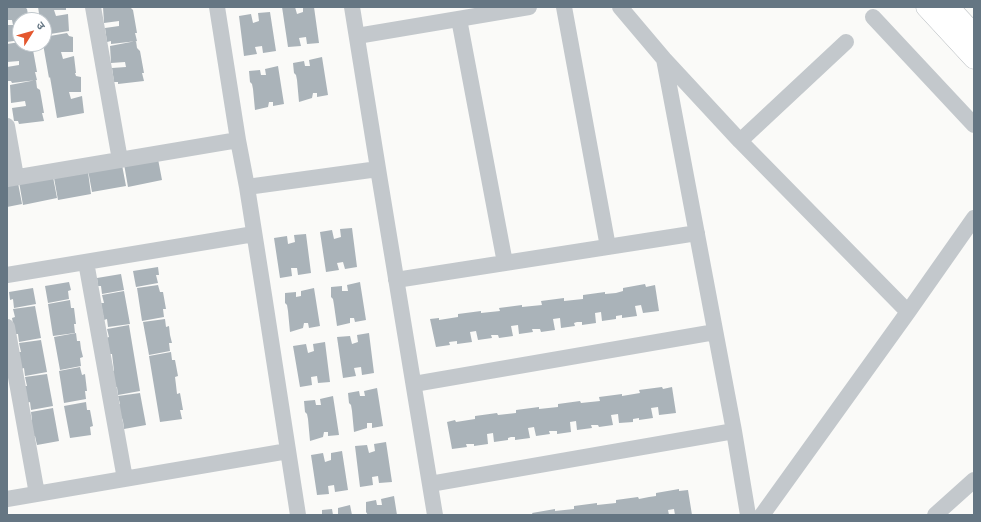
<!DOCTYPE html>
<html>
<head>
<meta charset="utf-8">
<style>
  body { margin:0 }
  #map { position:relative; width:981px; height:522px; overflow:hidden; background:#fafaf8; font-family:Mulish,"Noto Sans Devanagari",sans-serif }
  canvas { display:block }
  .frame { position:absolute; inset:0; border:8px solid #657683; pointer-events:none }
  .north { position:absolute; left:12px; top:12px; width:40px; height:40px; box-sizing:border-box; background:#fff; border:1px solid #c1c8cd; border-radius:50%; rotate:53deg; font-size:11px; font-weight:700; line-height:16px; text-align:center; color:#657683 }
  .north::after { content:''; display:block; margin:auto; width:14px; height:18px; background:#e4572e; clip-path:polygon(50% 0,100% 100%,50% 72%,0 100%) }
</style>
</head>
<body>
<div id="map">
<canvas width="981" height="522"></canvas>
<div class="frame"></div>
<div class="north">उ</div>
</div>
<script>
const g = document.querySelector('canvas').getContext('2d');
g.lineJoin = 'round';
function fillPath(path, color) { g.fillStyle = color; g.fill(path, 'evenodd'); }
const shape = rows => new Path2D(rows.map(r => 'M' + r).join(''));
function stroke(path, color, width, dash) { g.strokeStyle = color; g.lineWidth = width; g.lineCap = dash ? 'butt' : 'round'; g.setLineDash(dash || []); g.stroke(path); }
fillPath(shape([
  [7,7,25,7,27,9,29,20,20,20,20,40,7,42,7,25,13,25,12,20,7,20],
  [38,7,66,7,66,10,54,10,56,16,68,14,69,31,44,35,44,20,40,20],
  [103,7,130,7,133,10,137,33,135,33,137,41,111,44,111,41,107,42,105,28,119,26,119,21,104,23],
  [282,7,295,7,297,14,303,12,303,7,314,7,319,43,307,44,306,37,299,38,301,46,288,47],
  [270,12,276,51,263,53,262,46,255,47,257,54,244,56,239,16,251,14,253,23,259,21,258,13],
  [67,33,69,36,73,37,73,52,61,52,63,59,74,56,76,73,75,73,76,76,81,77,81,92,69,92,71,99,82,96,84,113,57,118,50,77,49,78,43,44,44,37],
  [136,41,137,48,140,51,144,73,142,73,144,81,118,84,118,82,114,82,112,68,126,67,125,62,111,63,110,46],
  [20,42,20,44,30,44,31,47,33,50,37,72,35,72,37,80,12,83,11,81,7,81,7,67,19,65,19,61,7,62,7,44],
  [322,57,328,95,317,97,317,93,313,93,312,98,299,102,297,80,296,75,294,73,293,63,304,61,305,66,310,66,309,60],
  [278,66,284,104,273,106,273,102,269,102,268,107,255,110,253,89,252,84,250,82,249,71,260,70,261,75,266,75,265,69],
  [36,80,37,88,40,90,44,113,42,113,44,121,19,124,18,121,14,121,12,108,26,106,25,101,11,103,10,85],
  [158,159,162,180,128,187,124,164],
  [122,165,126,186,92,192,88,170],
  [88,172,91,194,58,200,54,178],
  [53,177,57,198,23,205,19,182],
  [7,182,18,183,22,204,7,207],
  [352,228,357,267,345,269,343,262,337,263,339,270,326,272,320,232,332,230,334,239,341,237,340,229],
  [306,234,311,273,298,275,297,268,291,268,292,276,280,278,274,238,287,236,288,244,295,242,294,235],
  [158,267,159,275,156,275,158,283,136,287,133,271],
  [121,274,124,290,102,294,101,286,98,286,97,278],
  [69,282,71,290,68,291,69,299,48,303,45,286],
  [360,282,366,320,355,322,354,318,350,318,350,323,337,326,334,305,333,299,331,297,331,287,342,286,342,291,348,291,347,285],
  [645,284,646,287,655,285,659,311,643,313,641,305,635,306,637,316,622,318,622,315,616,316,616,319,602,321,601,312,595,313,596,323,582,325,582,322,577,322,574,323,575,326,561,328,560,318,553,319,555,330,541,332,540,329,532,329,533,332,519,334,518,325,511,326,513,336,499,338,498,335,491,335,492,338,478,340,476,331,470,332,472,342,457,344,457,341,449,342,450,345,436,347,430,319,439,318,439,320,458,317,458,314,481,311,481,313,500,311,499,308,522,305,522,307,542,305,541,301,564,298,564,301,583,299,583,295,605,292,605,294,616,293,623,291,623,288],
  [158,285,160,292,163,292,166,309,163,309,164,317,142,321,137,288],
  [33,288,36,304,14,308,13,299,10,300,9,292],
  [314,288,320,326,309,328,308,323,304,323,303,328,290,332,288,311,287,305,285,303,285,293,296,292,296,297,301,296,301,291],
  [124,291,130,324,108,327,107,319,104,320,101,303,104,303,102,295],
  [70,300,71,308,74,308,76,324,74,324,75,333,53,336,48,304],
  [35,306,41,338,19,342,18,334,15,334,12,318,15,317,13,309],
  [165,319,166,327,169,326,170,335,172,343,169,343,170,351,149,355,143,322],
  [129,325,140,391,118,395,117,387,115,387,111,371,114,371,112,354,109,354,106,338,109,337,107,329],
  [76,333,77,341,80,341,81,349,83,357,80,358,81,366,60,370,54,337],
  [369,333,374,373,362,375,361,367,354,368,356,376,343,378,337,337,350,336,352,344,358,342,357,335],
  [41,340,47,372,25,376,24,368,21,369,18,352,21,352,19,343],
  [325,342,330,382,318,383,317,376,311,377,312,385,300,387,293,346,306,344,308,353,314,351,313,344],
  [171,352,172,360,175,360,178,376,175,377,176,385,177,394,180,393,183,410,180,410,182,419,160,422,149,356],
  [80,367,82,375,85,374,87,391,85,391,86,399,64,403,59,371],
  [47,374,53,406,31,410,30,402,27,403,24,386,27,386,25,377],
  [662,387,663,389,672,387,676,413,659,415,658,407,651,408,653,418,639,420,639,418,633,419,633,422,619,423,618,414,611,415,613,425,599,427,598,425,591,425,592,428,577,430,576,421,570,422,571,432,557,434,557,431,549,431,550,434,536,436,534,427,528,428,530,438,515,440,515,437,511,437,508,438,508,440,494,442,493,433,487,434,488,444,474,446,474,444,466,444,467,447,452,449,447,422,455,420,456,422,475,419,475,416,497,413,498,415,516,413,516,410,539,407,539,409,558,407,558,404,580,401,581,403,600,401,599,397,622,394,622,396,640,393,639,390],
  [377,388,383,426,372,428,372,423,367,423,367,428,354,432,352,411,351,405,349,403,348,393,359,391,360,396,365,396,364,391],
  [140,393,146,425,124,429,123,421,117,405,120,404,118,396],
  [333,396,339,435,328,436,328,432,324,432,323,437,310,441,308,419,307,414,305,412,304,401,315,400,316,405,321,405,320,399],
  [86,402,87,410,90,410,93,426,90,427,91,435,70,438,64,406],
  [53,408,59,441,37,445,35,436,33,437,30,421,32,420,31,412],
  [386,442,392,482,379,483,378,476,372,477,373,485,360,487,355,446,367,445,369,453,375,451,374,444],
  [342,451,348,490,335,492,334,485,328,486,329,494,317,495,311,455,323,453,325,462,331,460,331,453],
  [679,489,679,491,688,490,692,515,675,515,674,509,668,510,669,515,533,515,532,513,555,509,555,511,574,509,574,506,597,503,597,505,616,503,616,500,638,497,639,499,649,497,656,496,656,493],
  [394,496,397,515,368,515,366,512,366,502,376,500,377,505,382,505,381,499],
  [350,505,352,515,338,515,338,508],
  [332,509,333,515,322,515,322,510]
]), '#aab3b9');
const major = shape([
  [926,7,974,59],
  [949,7,974,34]
]);
stroke(major, '#b5babe', 21);
stroke(shape([
  [93,7,120,160],
  [217,7,238,140,247,187,264,295,298,515],
  [352,7,380,181,435,515],
  [564,7,608,247],
  [620,7,664,59,740,141,908,312],
  [873,17,974,125],
  [459,19,505,263],
  [357,36,529,7],
  [664,59,734,431,748,515],
  [7,126,16,177],
  [740,141,846,42],
  [7,179,238,140],
  [247,187,378,169],
  [86,262,125,479],
  [7,275,254,234],
  [396,280,697,233],
  [7,327,37,494],
  [414,384,715,332],
  [430,484,734,431],
  [7,499,288,451],
  [762,515,908,312,974,218],
  [935,515,974,480]
]), '#c3c8cc', 16);
stroke(major, '#fff', 20);
</script>
</body>
</html>
